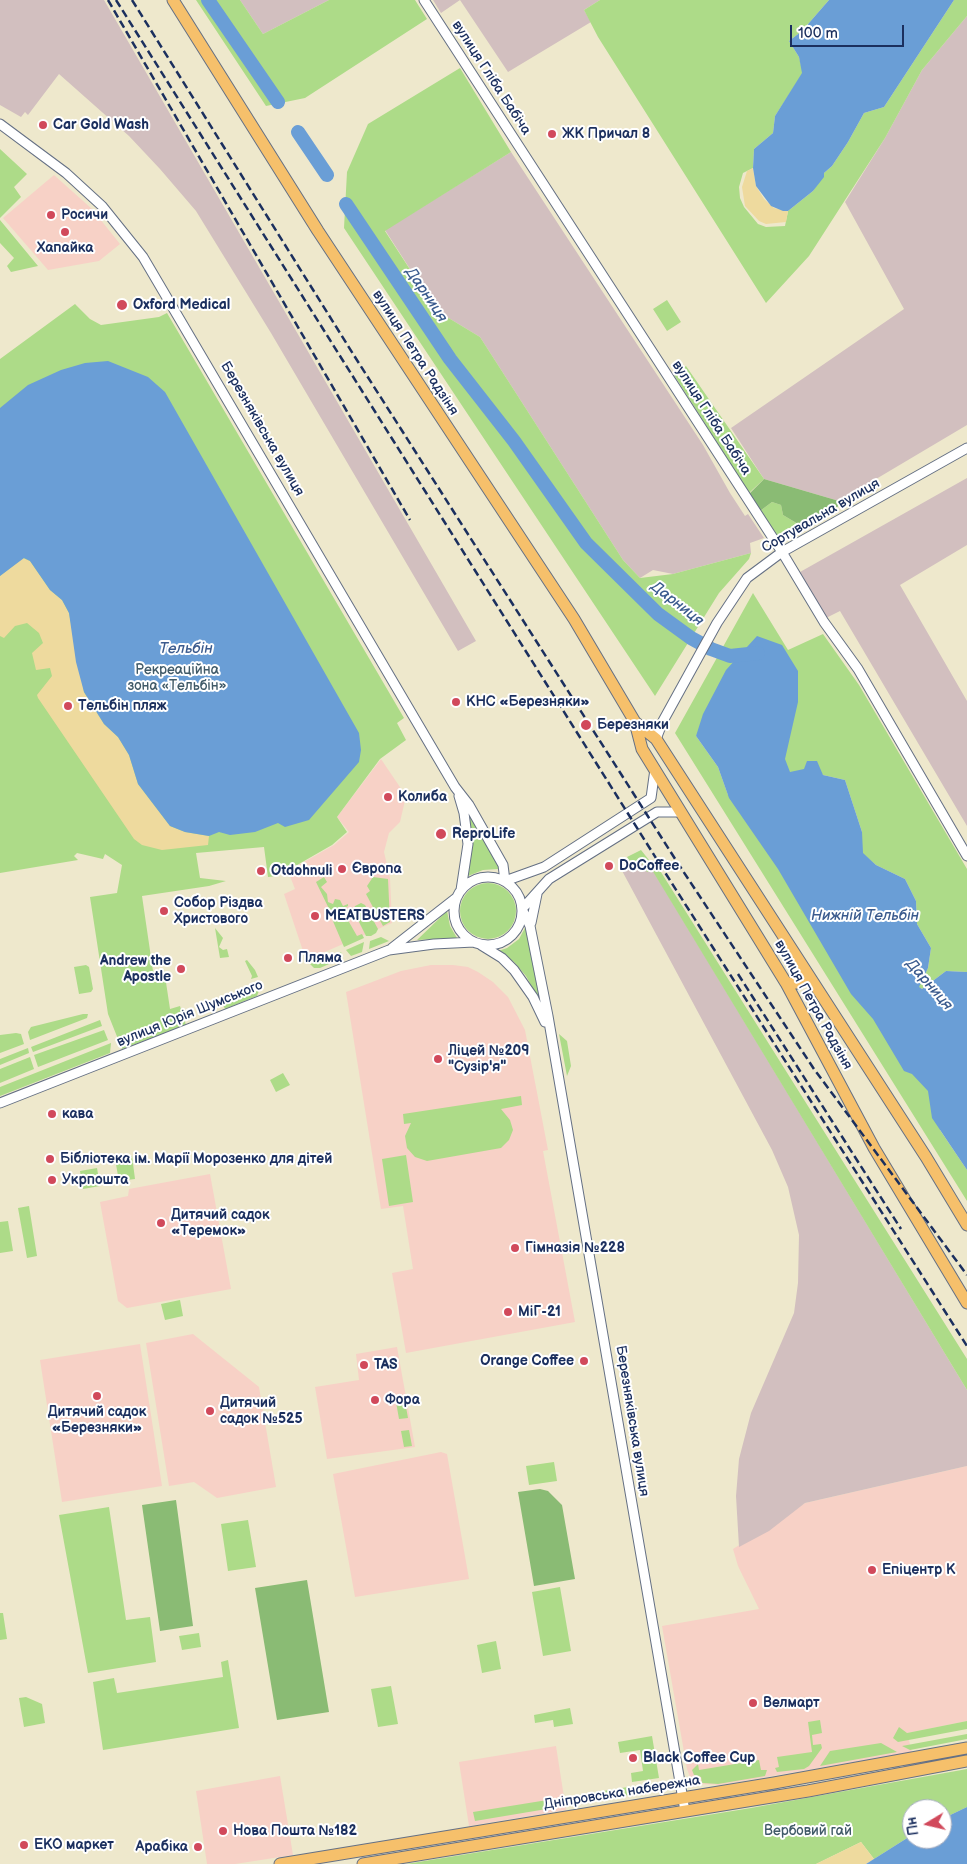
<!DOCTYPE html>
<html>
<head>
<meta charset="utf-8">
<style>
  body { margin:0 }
  #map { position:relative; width:967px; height:1864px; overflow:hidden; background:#eee8cc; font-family:"Balsamiq Sans",sans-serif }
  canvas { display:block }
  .north { position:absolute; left:902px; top:1799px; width:50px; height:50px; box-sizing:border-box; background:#fff; border:1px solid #a4acbf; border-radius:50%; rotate:261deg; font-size:14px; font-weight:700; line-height:20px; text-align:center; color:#1b2f5e }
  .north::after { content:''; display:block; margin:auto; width:18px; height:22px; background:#d1495b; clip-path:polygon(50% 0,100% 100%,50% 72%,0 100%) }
  .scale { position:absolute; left:790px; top:25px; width:114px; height:22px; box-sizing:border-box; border:2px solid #1b2f5e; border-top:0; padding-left:6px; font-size:15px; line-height:18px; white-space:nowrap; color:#1b2f5e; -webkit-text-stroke:4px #fff; paint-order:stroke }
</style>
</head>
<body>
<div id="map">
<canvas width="967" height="1864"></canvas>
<div class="north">Пн</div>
<div class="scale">100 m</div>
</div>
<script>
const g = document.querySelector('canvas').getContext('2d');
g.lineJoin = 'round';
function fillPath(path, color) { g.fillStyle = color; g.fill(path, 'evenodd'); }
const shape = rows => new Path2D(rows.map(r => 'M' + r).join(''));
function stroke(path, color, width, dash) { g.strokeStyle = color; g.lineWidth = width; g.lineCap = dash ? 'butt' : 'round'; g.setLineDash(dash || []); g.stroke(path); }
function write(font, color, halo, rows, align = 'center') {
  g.font = font + ' "Balsamiq Sans",sans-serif'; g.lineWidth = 4; g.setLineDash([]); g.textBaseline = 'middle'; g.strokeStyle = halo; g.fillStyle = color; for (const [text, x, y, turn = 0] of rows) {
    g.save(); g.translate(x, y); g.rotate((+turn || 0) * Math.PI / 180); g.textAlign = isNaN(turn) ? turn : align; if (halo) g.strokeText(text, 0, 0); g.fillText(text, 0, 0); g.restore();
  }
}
fillPath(shape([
  [54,175,92,209,120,244,99,261,48,270,3,218],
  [381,759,406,796,400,822,389,833,384,852,390,878,392,923,306,960,284,894,295,889,288,871,334,845,349,832,337,817],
  [431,965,453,965,468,967,478,972,493,982,508,997,525,1030,548,1150,543,1151,575,1322,406,1353,392,1273,413,1269,403,1206,381,1209,346,992,401,971],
  [210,1174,231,1289,127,1308,118,1301,100,1202,128,1196,129,1189],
  [193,1334,259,1387,276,1487,217,1498,194,1482,169,1486,146,1343],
  [140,1344,162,1486,62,1502,40,1360],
  [397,1347,415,1447,327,1459,315,1387,359,1380,356,1354],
  [441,1452,447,1454,469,1579,355,1597,333,1474],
  [967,1466,967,1721,907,1733,912,1752,720,1785,700,1784,690,1777,687,1769,662,1626,759,1609,738,1566,733,1549,805,1503],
  [556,1746,566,1810,469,1826,459,1762],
  [280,1776,293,1855,235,1864,207,1864,196,1791]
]), '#f7d1c6');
fillPath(shape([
  [0,0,104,0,476,641,458,651,271,333,196,211,160,169,129,136,59,74,28,115,25,112,21,117,0,105],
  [240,0,329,0,263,34],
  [433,0,460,0,441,13],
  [460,0,600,0,584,10,591,22,508,72],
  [967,16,967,425,839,501,764,479,731,428,904,309,845,202,885,138,922,70],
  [511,152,703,445,730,493,745,516,748,514,764,538,750,543,751,553,673,574,653,570,640,578,623,560,480,337,437,311,385,230],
  [967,478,967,545,900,585,967,701,967,826,840,611,826,618,800,572],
  [640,860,652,869,967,1390,967,1466,805,1503,769,1531,739,1547,736,1496,739,1459,751,1413,794,1313,798,1283,799,1235,788,1187,772,1150,620,867,624,863,628,868]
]), '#d2bfbf');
fillPath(shape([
  [196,0,240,0,263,34,329,0,415,0,427,19,305,98,266,106],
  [600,0,829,0,802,31,789,41,799,57,803,73,775,116,773,133,754,149,753,168,743,173,739,187,740,198,744,207,758,224,766,227,785,226,788,211,813,191,824,173,832,166,848,142,864,113,884,107,954,0,967,0,967,16,922,70,885,138,809,256,766,303,598,37,584,10],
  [460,68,511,152,385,231,437,311,480,337,623,560,640,578,673,574,751,553,749,559,719,593,655,696,344,228,347,172,368,124],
  [0,149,27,174,14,187,21,197,0,218],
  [0,220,38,266,11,272,7,266,14,258,0,243],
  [667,300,681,322,667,331,653,309],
  [75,304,90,319,101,325,159,317,167,313,404,718,397,723,406,740,380,759,337,817,347,832,332,845,278,876,268,877,264,847,196,853,200,878,226,881,209,886,142,896,153,971,164,969,170,1009,180,1006,186,1025,122,1049,108,1014,90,897,117,893,122,865,105,854,103,859,77,853,74,856,78,860,0,873,0,359],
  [686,366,764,479,749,493,674,375],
  [772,502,781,505,783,515,803,527,781,540,777,539,760,511],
  [753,593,788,650,823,634,859,685,967,869,967,972,946,971,922,989,918,987,928,968,931,948,917,924,916,901,905,879,876,865,862,853,862,832,845,780,823,775,807,761,937,1055,940,1130,967,1170,967,1201,675,733],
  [740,677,728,795,718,767,696,736],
  [468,809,499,866,498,869,483,870,468,876,467,810],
  [641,850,657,870,659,869,967,1359,967,1390,652,870,647,872,640,860,632,865,627,857],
  [324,877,327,882,321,887,327,894,328,902,333,904,335,899,340,900,343,906,348,904,348,906,332,915,316,882],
  [373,877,388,879,390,922,383,926,366,894,370,891,367,886],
  '460 911a28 28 0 1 1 56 0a28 28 0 1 1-56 0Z',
  [361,903,365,905,378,929,376,933,371,936,366,936,353,910,355,906],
  [350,908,351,911,345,915,357,936,362,934,364,938,344,947,332,919],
  [447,911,450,926,457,938,417,940],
  [526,926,540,998,538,998,526,976,514,962,498,951,507,948,519,939],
  [215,928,223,938,219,947,223,950,227,949,229,957,220,958],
  [381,937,389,941,369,949,370,941],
  [364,942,362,952,351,956,346,950],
  [341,952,343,958,320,968,314,968,310,964],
  [247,960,255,970,258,977,251,979,252,976,245,961],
  [86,965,89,967,93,989,91,992,79,994,74,967],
  [259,984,260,988,257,996,225,1009,221,1000,246,989,249,994,257,991,255,986],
  [83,1014,88,1014,87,1018,30,1040,28,1032,31,1027],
  [100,1020,102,1026,33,1052,31,1047],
  [104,1030,108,1040,38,1067,34,1055],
  [16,1033,21,1034,24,1044,0,1053,0,1035],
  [559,1034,567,1041,571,1066,567,1076],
  [111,1043,110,1053,0,1096,0,1087],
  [28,1048,29,1053,0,1065,0,1059],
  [30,1057,34,1069,0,1083,0,1069],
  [283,1073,290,1085,276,1092,270,1080],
  [521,1096,522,1105,501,1109,510,1120,513,1130,509,1140,501,1148,427,1161,415,1157,407,1148,405,1136,411,1123,404,1124,403,1114],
  [406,1155,413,1202,389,1206,382,1159],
  [132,1156,135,1179,119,1181,115,1159],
  [97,1168,100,1186,83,1189,80,1171],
  [29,1206,37,1256,27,1258,18,1208],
  [8,1221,13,1251,0,1253,0,1222],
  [180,1300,183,1316,165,1320,161,1304],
  [399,1401,406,1407,408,1418,399,1419,396,1402],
  [409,1430,412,1446,404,1447,401,1431],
  [554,1462,557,1481,529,1485,526,1466],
  [109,1507,126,1620,150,1617,156,1662,88,1673,59,1515],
  [248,1520,256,1567,228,1571,221,1524],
  [560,1587,571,1651,543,1656,532,1592],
  [0,1613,3,1613,7,1639,0,1640],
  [199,1633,201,1647,182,1650,179,1636],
  [496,1641,501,1669,482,1673,477,1645],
  [228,1660,239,1728,103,1750,93,1682,114,1678,117,1693,223,1677,221,1662],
  [391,1686,398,1724,378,1727,371,1689],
  [26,1697,42,1704,45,1723,24,1727,19,1698],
  [570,1708,573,1724,554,1727,553,1720,535,1723,534,1715],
  [820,1720,822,1733,812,1735,813,1745,821,1744,822,1748,809,1766,804,1769,777,1772,775,1768,779,1767,777,1757,812,1752,808,1722],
  [967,1721,967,1729,898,1742,893,1738,899,1727,907,1733],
  [967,1734,967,1739,910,1750,902,1746],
  [652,1736,659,1778,632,1782,631,1773,643,1771,640,1750,620,1753,618,1742],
  [881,1743,897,1752,820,1766,830,1751],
  [759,1760,761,1770,767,1770,765,1776,718,1784,702,1783,701,1777,694,1775,692,1770,698,1764,699,1770],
  [967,1769,967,1807,942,1819,942,1809,912,1809,912,1835,874,1859,861,1842,816,1864,406,1864,751,1808],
  [659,1782,660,1790,475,1821,473,1812]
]), '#addb88');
fillPath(shape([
  [764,479,839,501,842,504,803,527,783,515,781,505,772,502,760,511,749,494],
  [540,1489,548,1491,562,1505,575,1579,534,1586,518,1492],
  [176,1500,193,1626,160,1631,142,1505],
  [307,1580,329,1712,277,1720,255,1588]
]), '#8abb74');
fillPath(shape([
  [753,168,756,186,764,199,774,208,788,211,786,222,766,224,759,221,745,206,742,187,747,171],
  [23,558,30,561,50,590,62,600,69,613,84,692,104,724,118,737,129,755,138,784,170,826,185,832,209,836,208,845,162,850,142,845,134,839,38,698,37,695,52,676,50,668,36,670,32,653,43,643,39,633,27,623,15,626,4,638,0,636,0,576],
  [861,1842,874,1859,866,1864,816,1864]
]), '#eeda9e');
fillPath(shape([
  [829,0,954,0,884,107,864,113,848,142,832,166,824,173,824,177,813,191,788,211,783,211,771,206,756,186,753,168,754,149,773,133,775,116,802,73,799,57,789,41,802,31],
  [108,361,148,377,165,392,359,733,361,750,359,762,309,820,285,827,278,823,255,832,230,835,219,832,209,836,185,832,170,826,138,784,129,755,118,737,104,724,84,692,76,662,69,613,62,600,50,590,30,561,24,558,0,576,0,408,28,385,61,370,85,363],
  [757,636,782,645,798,671,798,702,785,759,790,772,804,769,807,761,817,761,823,775,845,780,862,832,863,853,876,865,905,879,916,901,917,924,931,948,928,968,919,987,922,989,946,971,967,972,967,1170,932,1118,928,1091,912,1074,904,1071,873,1019,851,994,778,869,729,798,718,767,696,736,703,714,726,670],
  [967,1807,967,1864,866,1864,912,1835,912,1839,942,1839,942,1819]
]), '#6a9ed6');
stroke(shape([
  [208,0,278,102],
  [298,132,327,175],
  [346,204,450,359,514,441,586,543,658,614,691,638,711,649,730,656,758,653]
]), '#6a9ed6', 14);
const minor = shape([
  [424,0,782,552,824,622,858,669,967,856],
  [0,124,66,173,102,206,143,257,455,787,469,805,503,865,505,881],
  [656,739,663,721,717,623,747,578,782,552,967,448],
  [459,796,464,813,468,844,461,890],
  '454 911a34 34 0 1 1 68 0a34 34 0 1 1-68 0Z',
  [505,881,544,867,651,798,655,769],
  [522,909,530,926,548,1016,685,1811],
  [522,909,549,879,657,812,680,812],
  [531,923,537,894],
  [481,945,502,958,514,970,533,997,545,1022],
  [392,948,456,898],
  [0,1103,389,950,434,944,474,942]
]);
const major = shape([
  [173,0,318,231,574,619,635,722,642,749,786,983,874,1148,967,1303],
  [635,722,656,739,926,1157,967,1225],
  [786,983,800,983,804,979,805,972],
  [280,1864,774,1783,967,1748],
  [363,1864,808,1791,967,1761]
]);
stroke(minor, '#657084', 11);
stroke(major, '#657084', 13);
stroke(minor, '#fff', 9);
stroke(major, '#f6c06b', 11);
stroke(shape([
  [108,0,410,520],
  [116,0,666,874,967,1346],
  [132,0,355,357,679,865,814,1069,967,1275],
  [738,974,901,1229]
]), '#1b2f5e', 2.5, [8, 4]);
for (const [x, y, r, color] of [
  [43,125,5,"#d1495b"],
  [552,134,5,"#d1495b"],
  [51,215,5,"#d1495b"],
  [65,232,5,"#d1495b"],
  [122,305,6,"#d1495b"],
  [456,702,5,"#d1495b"],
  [68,706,5,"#d1495b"],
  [586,725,6,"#d1495b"],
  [388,797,5,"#d1495b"],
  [441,834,6,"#d1495b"],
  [609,866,5,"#d1495b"],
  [342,869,5,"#d1495b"],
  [261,871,5,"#d1495b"],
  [164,911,5,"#d1495b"],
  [315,916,5,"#d1495b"],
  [288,958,5,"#d1495b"],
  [181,969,5,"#d1495b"],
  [438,1059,5,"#d1495b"],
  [52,1114,5,"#d1495b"],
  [50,1159,5,"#d1495b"],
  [52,1180,5,"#d1495b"],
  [161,1223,5,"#d1495b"],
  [515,1248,5,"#d1495b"],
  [508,1312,5,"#d1495b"],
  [584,1361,5,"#d1495b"],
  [364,1365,5,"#d1495b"],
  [97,1396,5,"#d1495b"],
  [375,1400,5,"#d1495b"],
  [210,1411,5,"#d1495b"],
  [872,1570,5,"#d1495b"],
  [753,1703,5,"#d1495b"],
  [633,1758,5,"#d1495b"],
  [223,1831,5,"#d1495b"],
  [24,1845,5,"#d1495b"],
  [198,1847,5,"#d1495b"]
]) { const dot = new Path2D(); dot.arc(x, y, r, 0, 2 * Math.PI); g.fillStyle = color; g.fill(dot); stroke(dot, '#fff', 2); }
write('14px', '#1b2f5e', '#fff', [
  ["вулиця Гліба Бабіча",491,78,57],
  ["вулиця Петра Радзіня",415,353,57],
  ["вулиця Гліба Бабіча",711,418,57],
  ["Березняківська вулиця",262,429,60],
  ["Сортувальна вулиця",821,516,-30],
  ["вулиця Петра Радзіня",813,1005,61],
  ["вулиця Юрія Шумського",190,1014,-22],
  ["Березняківська вулиця",632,1421,81],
  ["Дніпровська набережна",622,1793,-9]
]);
write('bold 14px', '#1b2f5e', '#fff', [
  ["Car Gold Wash",53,125],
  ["ЖК Причал 8",562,134],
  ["Росичи",61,215],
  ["Хапайка",65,248,"center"],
  ["Oxford Medical",133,305],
  ["КНС «Березняки»",466,702],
  ["Тельбін пляж",78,706],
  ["Березняки",597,725],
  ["Колиба",398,797],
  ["ReproLife",452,834],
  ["DoCoffee",619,866],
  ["Європа",352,869],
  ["Otdohnuli",271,871],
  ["Собор Різдва",174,903],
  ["Христового",174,919],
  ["MEATBUSTERS",325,916],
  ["Пляма",298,958],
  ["Andrew the",171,961,"right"],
  ["Apostle",171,977,"right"],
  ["Ліцей №209",448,1051],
  ["\"Сузір'я\"",448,1067],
  ["кава",62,1114],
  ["Бібліотека ім. Марії Морозенко для дітей",60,1159],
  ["Укрпошта",62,1180],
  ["Дитячий садок",171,1215],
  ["«Теремок»",171,1231],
  ["Гімназія №228",525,1248],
  ["МіГ-21",518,1312],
  ["Orange Coffee",574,1361,"right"],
  ["TAS",374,1365],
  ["Фора",385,1400],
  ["Дитячий",220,1403],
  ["садок №525",220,1419],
  ["Дитячий садок",97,1412,"center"],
  ["«Березняки»",97,1428,"center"],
  ["Епіцентр К",882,1570],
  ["Велмарт",763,1703],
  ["Black Coffee Cup",643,1758],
  ["Нова Пошта №182",233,1831],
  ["ЕКО маркет",34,1845],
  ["Арабіка",188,1847,"right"]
], 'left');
write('14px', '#405a68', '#fff', [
  ["Рекреаційна",177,670],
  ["зона «Тельбін»",177,686],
  ["Вербовий гай",808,1831]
]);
write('italic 15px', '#3b5b8e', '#fff', [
  ["Дарниця",426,295,56],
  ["Дарниця",677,604,38],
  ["Тельбін",186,649],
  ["Нижній Тельбін",865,916],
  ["Дарниця",929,985,49]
]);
</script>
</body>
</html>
